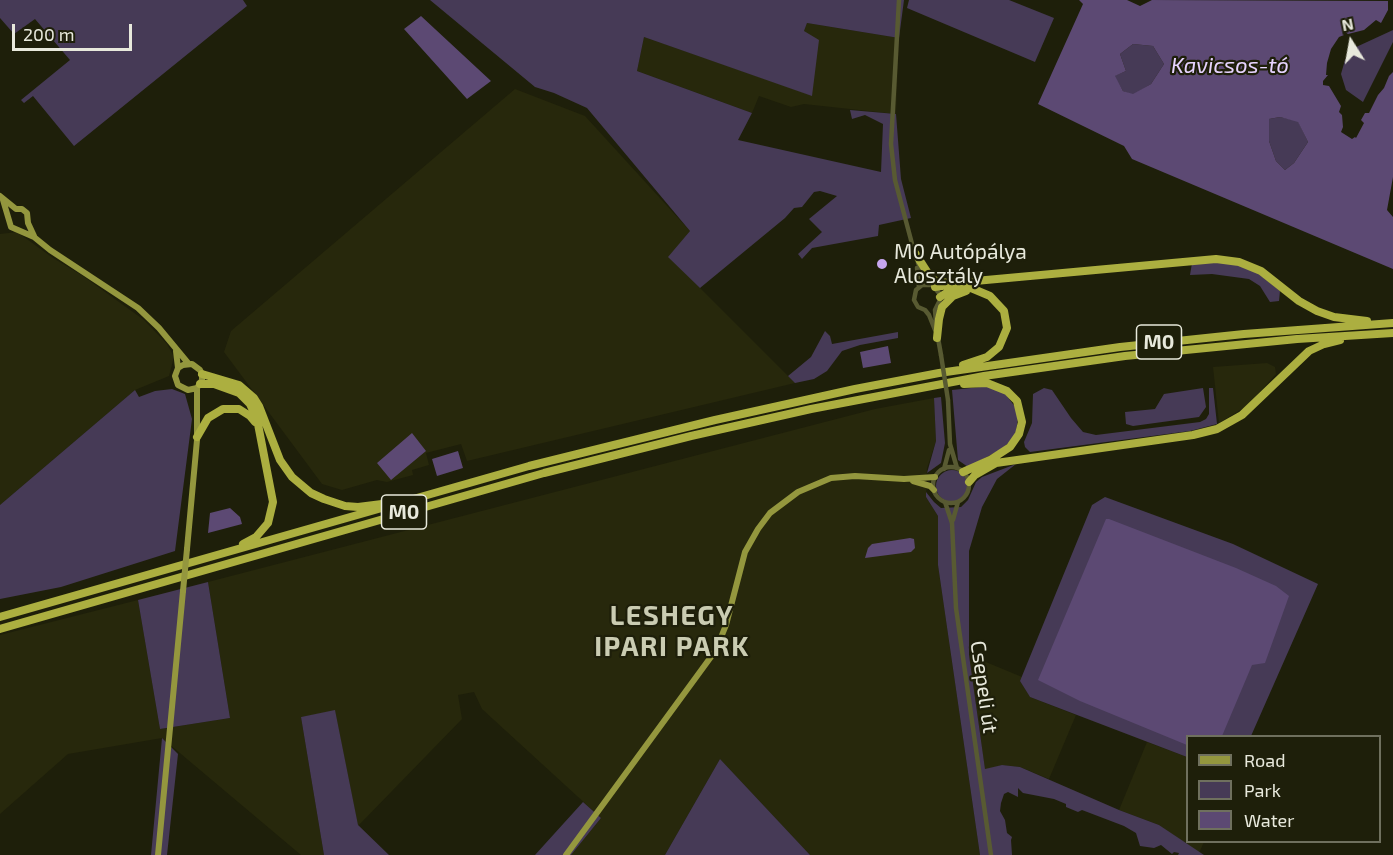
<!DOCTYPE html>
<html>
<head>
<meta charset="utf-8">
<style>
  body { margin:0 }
  #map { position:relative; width:1393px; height:855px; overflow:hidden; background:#1e1f0a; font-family:"Exo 2",sans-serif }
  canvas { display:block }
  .legend { position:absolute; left:1186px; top:735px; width:195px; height:108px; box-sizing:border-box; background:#1e1f0a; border:2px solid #6f705e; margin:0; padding:8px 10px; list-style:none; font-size:18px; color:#e8e9dc }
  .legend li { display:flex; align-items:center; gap:12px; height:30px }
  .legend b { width:30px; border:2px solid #6f705e }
  .north { position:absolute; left:1321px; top:12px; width:60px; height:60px; -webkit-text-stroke:4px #1e1f0a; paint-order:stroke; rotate:349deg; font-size:16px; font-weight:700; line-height:24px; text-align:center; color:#e8e9dc }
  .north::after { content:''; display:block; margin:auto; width:21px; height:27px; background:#e8e9dc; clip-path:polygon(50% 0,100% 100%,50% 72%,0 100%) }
  .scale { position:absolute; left:12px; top:24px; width:120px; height:27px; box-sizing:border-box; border:3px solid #e8e9dc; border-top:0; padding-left:8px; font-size:18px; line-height:21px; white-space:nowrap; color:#e8e9dc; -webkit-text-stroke:4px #1e1f0a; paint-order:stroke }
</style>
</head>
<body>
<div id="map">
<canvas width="1393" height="855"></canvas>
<ul class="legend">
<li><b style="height:8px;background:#94973e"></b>Road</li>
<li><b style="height:16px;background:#463a56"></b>Park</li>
<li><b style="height:16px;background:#5c4973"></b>Water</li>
</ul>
<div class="north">N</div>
<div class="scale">200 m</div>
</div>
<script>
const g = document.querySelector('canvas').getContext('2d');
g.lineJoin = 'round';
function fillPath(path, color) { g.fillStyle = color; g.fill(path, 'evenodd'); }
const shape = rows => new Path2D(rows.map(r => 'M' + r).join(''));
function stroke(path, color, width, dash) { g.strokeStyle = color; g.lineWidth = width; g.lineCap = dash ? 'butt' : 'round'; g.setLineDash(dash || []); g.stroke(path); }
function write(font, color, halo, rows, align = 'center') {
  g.font = font + ' "Exo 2",sans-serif'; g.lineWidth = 4.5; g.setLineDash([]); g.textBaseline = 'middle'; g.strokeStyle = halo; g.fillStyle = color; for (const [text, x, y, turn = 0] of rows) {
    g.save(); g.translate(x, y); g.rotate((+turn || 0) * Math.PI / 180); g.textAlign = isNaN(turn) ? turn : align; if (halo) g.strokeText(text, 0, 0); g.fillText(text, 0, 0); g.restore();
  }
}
fillPath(shape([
  [807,23,899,38,896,114,804,104,791,107,759,96,752,113,637,71,644,37,811,95,804,31],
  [515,89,585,116,690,231,669,257,795,383,467,461,461,444,426,453,429,465,412,470,413,475,387,482,377,480,342,490,322,484,224,352,231,331],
  [17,232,53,258,83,276,144,320,167,344,174,357,169,376,135,390,0,505,0,234],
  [1267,363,1275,367,1276,374,1247,406,1219,423,1213,367],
  [934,398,936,441,927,468,926,497,938,516,938,565,980,855,810,855,720,759,665,855,571,855,601,818,482,709,474,692,458,695,462,719,358,826,335,711,301,717,324,855,301,855,162,738,68,754,0,814,0,635,138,600,160,729,230,718,208,582,875,409],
  [969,655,1022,677,1020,681,1030,697,1076,715,1049,779,1020,767,1002,765,985,770],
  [1147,742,1187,757,1188,842,1204,842,1199,853,1159,825,1119,810]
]), '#27280c');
fillPath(shape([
  [0,0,243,0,247,6,74,146,33,96,24,103,21,100,70,60,35,19,14,34,0,18],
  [430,0,904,0,899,38,807,23,804,31,819,40,812,96,644,37,637,71,752,113,738,140,881,172,883,124,865,115,852,119,850,110,896,114,901,179,911,218,879,225,878,236,812,248,802,259,798,254,822,232,809,219,837,196,820,191,814,192,802,207,794,208,785,218,700,288,668,257,690,231,587,108,554,93,535,87],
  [909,0,1009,0,1054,18,1035,62,907,8],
  [1393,30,1393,42,1363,102,1346,90,1341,74,1345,60,1354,48],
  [1133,44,1153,46,1164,64,1151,84,1133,95,1123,91,1114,76,1126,71,1120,54],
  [1280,117,1298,121,1308,142,1294,163,1285,170,1276,161,1269,141,1269,119],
  [1225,262,1244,267,1258,273,1280,291,1279,301,1270,302,1260,286,1249,279,1212,274,1190,275,1192,263],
  [825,331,830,336,832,344,898,332,898,338,860,345,842,351,827,371,814,379,795,383,788,376,811,357],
  [990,386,1003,391,1016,408,1018,418,1016,432,1011,441,1000,450,968,467,958,460,952,390],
  [1044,388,1052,390,1071,418,1083,432,1096,435,1200,422,1206,419,1209,414,1209,388,1213,388,1217,424,1190,431,1030,452,1025,447,1024,442,1032,423,1033,394],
  [1203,388,1206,407,1199,417,1133,426,1126,424,1125,412,1155,409,1164,394],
  [172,389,185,394,192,419,175,551,61,587,0,599,0,505,135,390,139,397,155,391],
  [941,397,945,443,941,463,927,473,936,441,934,398],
  [1016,464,997,479,982,507,969,551,969,655,985,769,1002,765,1020,767,1119,810,1159,825,1204,855,1178,855,1179,853,1174,852,1172,854,1161,845,1154,848,1140,846,1136,833,1124,826,1082,810,1078,812,1066,807,1066,804,1054,799,1023,793,1018,788,1018,797,1008,792,1004,794,1001,803,1000,811,1005,820,1007,833,1012,837,1011,840,1012,855,980,855,938,565,938,516,926,497,926,492,934,502,941,508,961,507,968,500,976,482,982,477],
  '936 486a16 16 0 1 1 32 0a16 16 0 1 1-32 0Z',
  [1105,497,1233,544,1318,584,1251,736,1188,736,1187,757,1030,697,1020,681,1092,505],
  [208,582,230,718,160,729,138,600],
  [335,710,358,825,389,855,324,855,301,717],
  [162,738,178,754,167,855,151,855],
  [720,759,810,855,665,855],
  [583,802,601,818,571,855,535,855]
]), '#463a56');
fillPath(shape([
  [1079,0,1127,0,1140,6,1152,0,1388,1,1388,10,1381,23,1376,20,1364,30,1348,34,1345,32,1342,34,1344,35,1339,37,1331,49,1327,63,1326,75,1328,75,1323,81,1323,85,1329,86,1341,106,1339,112,1342,115,1343,127,1341,132,1352,139,1355,137,1356,138,1364,123,1361,120,1365,113,1369,113,1378,95,1384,88,1389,76,1393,72,1393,177,1387,210,1393,217,1393,269,1132,159,1124,146,1038,104,1083,4],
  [1133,44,1153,46,1164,64,1151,84,1133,94,1123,91,1115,76,1126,71,1120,54],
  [1280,117,1298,122,1308,142,1294,163,1285,170,1276,161,1269,141,1269,119],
  [421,16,491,81,467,99,404,29],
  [888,346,891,363,863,368,860,352],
  [412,433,426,451,391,480,377,463],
  [458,451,463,468,437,476,432,459],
  [230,508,240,517,242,524,208,533,210,513],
  [1106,519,1109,519,1236,568,1276,586,1289,596,1265,663,1252,665,1222,736,1188,736,1187,745,1080,701,1038,680],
  [910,538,914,539,915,548,911,552,865,558,868,548,872,544]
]), '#5c4973');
stroke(shape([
  [899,0,891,144,895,180,915,255],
  [918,263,929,284],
  [917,268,919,287],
  [935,330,929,315,925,310,918,307,914,300,916,290,922,285,932,285,939,293,940,300,935,310,936,323],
  [938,338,941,355],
  [948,400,950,444,957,468],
  '933 485a18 18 0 1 1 36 0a18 18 0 1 1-36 0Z',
  [944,469,949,450],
  [945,502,952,523,956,608,991,855],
  [953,520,958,502]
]), '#585a32', 4.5);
stroke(shape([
  [0,196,16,209,22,209,27,213,28,223,34,236],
  [3,200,11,227,34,237,50,250,138,308,159,328,188,363],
  [176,351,178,368,175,376,178,385,188,390,197,388],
  [178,368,183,365,192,364,200,370,202,374,202,380,197,388,197,440,187,549],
  [913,481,930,486,934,490],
  [158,855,183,591],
  [566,855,716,650,726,625,745,552,758,529,770,513,798,492,831,478,855,476,904,479,935,477]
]), '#94973e', 6);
stroke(shape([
  [915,253,931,278,936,281,948,283],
  [935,287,975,281,1216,259,1239,262,1261,271,1299,301,1317,311,1334,317,1367,321],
  [940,297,951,290,971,288,990,296,1004,311,1007,328,999,347,987,357,963,365],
  [937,338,939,319,942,307,953,296,966,291],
  [202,374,239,385,254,398,259,406,280,460,292,477,311,493,324,499,345,506,358,507,382,504],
  [200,384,214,384,239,393,250,404,257,419,273,502,268,523,256,537,243,544],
  [197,437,208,418,223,409,239,409,250,416,255,422],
  [963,472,990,460,1010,447,1019,434,1022,422,1017,401,1007,391,987,383,964,384],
  [969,482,975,475,996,463,1193,435,1217,429,1242,415,1309,351,1324,344,1340,340],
  [0,617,529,466,715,420,855,389,939,373,1120,347,1244,334,1393,323],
  [0,629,544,473,691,436,811,409,984,376,1125,356,1297,339,1393,333]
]), '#acaf40', 8);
stroke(shape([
  [941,355,948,400]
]), '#585a32', 4.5);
stroke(shape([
  [183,591,187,549]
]), '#94973e', 6);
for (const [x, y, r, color] of [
  [882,264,6,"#c7a6ef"]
]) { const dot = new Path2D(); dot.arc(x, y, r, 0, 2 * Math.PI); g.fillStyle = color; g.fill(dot); stroke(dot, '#1e1f0a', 2); }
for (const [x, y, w] of [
  [1159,342,45],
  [404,512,45]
]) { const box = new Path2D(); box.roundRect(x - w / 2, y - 17, w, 34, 4.5); g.fillStyle = '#1e1f0a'; g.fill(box); stroke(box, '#e8e9dc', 1.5); }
write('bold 20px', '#e8e9dc', null, [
  ["M0",1159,342],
  ["M0",404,512]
]);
write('21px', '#e8e9dc', '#1e1f0a', [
  ["M0 Autópálya",894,252],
  ["Alosztály",894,276]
], 'left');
write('21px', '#e8e9dc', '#1e1f0a', [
  ["Csepeli út",984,687,82]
]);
write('italic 22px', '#e6d3fe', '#1e1f0a', [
  ["Kavicsos-tó",1230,66]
]);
g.letterSpacing = '1.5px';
write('bold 27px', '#caccb2', '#1e1f0a', [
  ["LESHEGY",672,616],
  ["IPARI PARK",672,647]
]);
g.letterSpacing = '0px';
</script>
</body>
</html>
